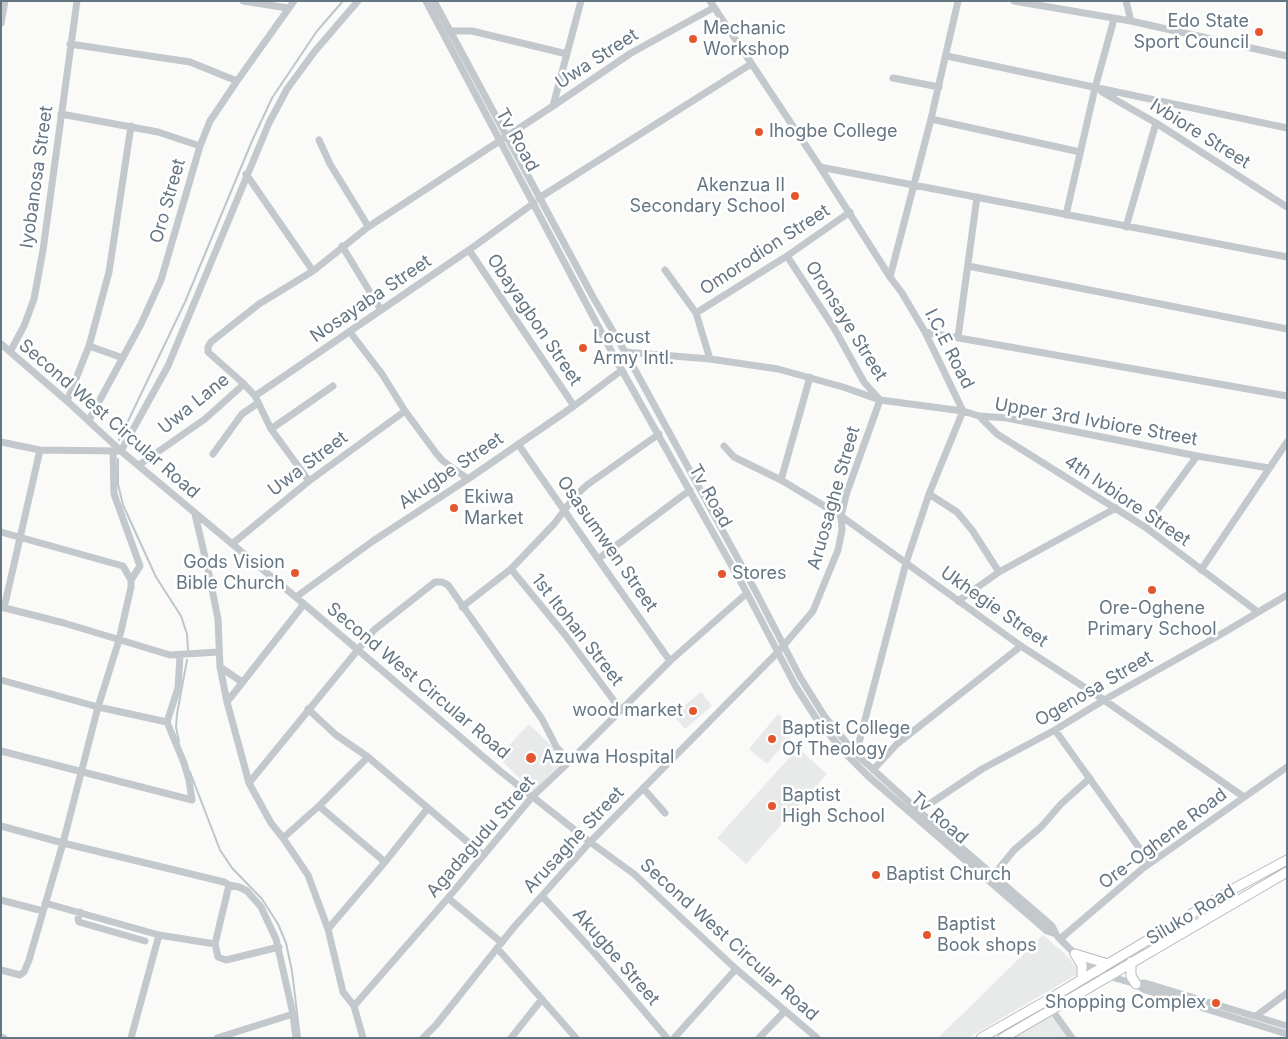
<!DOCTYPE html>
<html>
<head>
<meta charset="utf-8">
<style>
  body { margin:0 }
  #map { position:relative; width:1288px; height:1039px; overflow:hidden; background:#fafaf8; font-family:Inter,sans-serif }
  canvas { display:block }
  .frame { position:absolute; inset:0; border:2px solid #657683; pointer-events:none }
</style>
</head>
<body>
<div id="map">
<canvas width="1288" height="1039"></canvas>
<div class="frame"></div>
</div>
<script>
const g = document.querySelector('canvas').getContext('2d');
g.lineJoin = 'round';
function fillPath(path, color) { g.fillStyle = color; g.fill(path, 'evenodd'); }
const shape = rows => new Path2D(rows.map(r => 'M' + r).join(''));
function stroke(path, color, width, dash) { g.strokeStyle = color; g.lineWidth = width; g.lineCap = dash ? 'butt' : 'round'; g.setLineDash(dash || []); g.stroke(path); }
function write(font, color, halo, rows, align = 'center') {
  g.font = font + ' Inter,sans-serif'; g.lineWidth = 5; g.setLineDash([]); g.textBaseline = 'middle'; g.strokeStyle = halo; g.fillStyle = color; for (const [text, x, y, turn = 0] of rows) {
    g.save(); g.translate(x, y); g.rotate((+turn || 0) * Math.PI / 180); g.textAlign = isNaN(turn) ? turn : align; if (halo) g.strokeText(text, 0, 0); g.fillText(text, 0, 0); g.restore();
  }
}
fillPath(shape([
  [701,692,712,706,685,729,673,715],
  [778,714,796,730,767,764,749,749],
  [529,724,565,759,533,792,498,757],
  [798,748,827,774,746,864,717,838],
  [1043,935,1065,954,1081,972,968,1038,938,1038],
  [1054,1012,1076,1038,1008,1038]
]), '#e8e9e9');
stroke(shape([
  [119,440,185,302,252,141,272,98,317,31,343,1],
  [118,459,118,484,123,505,156,577,181,616,187,634,188,650],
  [179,742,176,727,177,714,187,660],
  [190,772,220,850,232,868,262,899,278,924,286,943,292,971,300,1038]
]), '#bbc7cb', 2);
const major = shape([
  [1075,954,1108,964],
  [1075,954,1082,965,1082,979],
  [1131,962,1131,976,1136,984],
  [981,1038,1046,1001,1235,888,1287,860],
  [1003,1038,1287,872]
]);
stroke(major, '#b5babe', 11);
stroke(shape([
  [243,1,288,8],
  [426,1,615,358,747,593,796,687,816,718,844,752,868,776,1047,931,1056,934,1052,926,920,812,856,754,825,717,800,677,756,592,628,357,593,297,434,1],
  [710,1,820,167,890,277,902,293,925,332,963,411,929,494,906,563,856,754],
  [1014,1,1131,21,1287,56],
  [1126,1,1131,21],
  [1,23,5,1],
  [449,31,472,31,567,54],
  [70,44,190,62,237,81],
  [947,56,1287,128],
  [893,78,939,87],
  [1102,92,1156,123,1287,207],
  [553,106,581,1],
  [61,114,158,132,200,146],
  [931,119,1080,152],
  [319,140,330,164,365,221,368,227],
  [820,167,1287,257],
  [246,174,313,271],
  [539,198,751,64],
  [1066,215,1095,88,1114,19],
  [1126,227,1156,123],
  [342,246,381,310],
  [469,250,574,406],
  [968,266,1287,329],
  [665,270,696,313,710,359],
  [890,277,931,119,958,1],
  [696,313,787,256,850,212],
  [350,332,382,374,405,411,436,453,443,461,468,479],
  [925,332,1287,396],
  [958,337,977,197],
  [1,344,67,401,121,451,304,604,500,771,590,842,634,874,736,969,817,1038],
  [89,346,123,358],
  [10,352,24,326,34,299,43,250,77,1],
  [624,352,710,359,778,369,843,387,880,400,963,411,979,416,1007,418,1197,456,1269,468],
  [255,396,244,384,208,352,208,347,211,342,259,304,313,271,368,227,553,106,631,53,713,8],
  [67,401,89,346,109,272,131,126],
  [979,416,997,434,1145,527,1258,612],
  [89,420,141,324,161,280,200,146,210,121,237,81,294,1],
  [271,429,333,386],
  [1,442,40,450,121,451,168,366,269,123,287,89,315,51,358,1],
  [518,444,598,559,670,661],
  [724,446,734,457,781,480,841,516,1021,646,1104,700,1244,797],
  [113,451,114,494,140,566,131,580],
  [213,454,242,414,258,403],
  [139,465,205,419,244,384],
  [781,480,810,377],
  [309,481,271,429,255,396,469,250,534,203],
  [929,494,957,512,972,530,999,572],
  [195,514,209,574,218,619,220,667,227,702,249,783,271,823,283,838,308,875,328,929,343,992,354,1006,363,1038],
  [1145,527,1197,456],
  [1,532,123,566,131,580,131,587,119,640,98,707,63,843,29,960,24,972,20,975,1,970],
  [232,544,309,481,405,411],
  [598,559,690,490],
  [511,569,566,636,620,709],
  [1201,570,1287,442],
  [296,597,373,541,468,479,574,406,622,370],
  [958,601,999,572,1116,508],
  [1,607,64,623,170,655,219,652],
  [462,607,511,569,554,524,575,496,587,485,659,434],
  [4,608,40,450],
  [220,667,242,682],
  [1,680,98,707,167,722],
  [227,702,304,604],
  [308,709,336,735,368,757,483,855],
  [1055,730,1150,863],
  [1,751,192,800,189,780,184,763,167,722,178,688,180,656],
  [873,770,897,744,1021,646],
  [249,783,374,630,435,582,442,582,448,585,542,719,557,748,570,761],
  [643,788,665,813],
  [319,806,385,862],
  [919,811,982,769,1055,730,1104,700,1218,636,1287,595],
  [1,826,63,843,224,882,229,885,239,887,247,891,261,907,276,939,293,1014,296,1038],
  [283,838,319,806,368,757],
  [993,876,1014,850,1041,827,1061,804,1090,778],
  [542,896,591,949,667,1038],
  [448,898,501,942],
  [1,900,43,911],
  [45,903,159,935,215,944,229,885],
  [80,912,78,919,79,922,145,941],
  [328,929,385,862,428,808],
  [1058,937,1075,954,1095,971,1108,976,1136,984,1145,990,1287,1034],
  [1060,939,1142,869,1287,767],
  [215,944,218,957,226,960,279,947],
  [497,948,576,1038],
  [1136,984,1145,983,1287,1026],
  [354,1006,448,898,532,797,570,761,670,661,747,593],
  [1052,1010,1072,1038],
  [1256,1016,1287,993],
  [1,1037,4,1038],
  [131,1038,159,935],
  [217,1038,293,1014],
  [423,1038,436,1025,514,927,590,842,779,651,813,611,838,550,842,530,841,516,847,492,880,400,864,382,834,328,787,256],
  [511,1038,542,999],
  [674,1038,736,969],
  [759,1038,785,1011]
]), '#c3c8cc', 7);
stroke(major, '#fff', 9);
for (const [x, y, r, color] of [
  [1259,32,5,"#e4572e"],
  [693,39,5,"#e4572e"],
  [759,132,5,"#e4572e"],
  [795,196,5,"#e4572e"],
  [583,348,5,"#e4572e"],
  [454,508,5,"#e4572e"],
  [295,573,5,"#e4572e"],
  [722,574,5,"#e4572e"],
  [1152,590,5,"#e4572e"],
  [693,711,5,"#e4572e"],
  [772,739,5,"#e4572e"],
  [531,758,6,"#e4572e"],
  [772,806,5,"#e4572e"],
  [876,875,5,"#e4572e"],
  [927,935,5,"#e4572e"],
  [1216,1003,5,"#e4572e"]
]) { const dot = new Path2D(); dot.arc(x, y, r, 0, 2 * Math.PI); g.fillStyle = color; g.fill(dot); stroke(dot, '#fff', 2); }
write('18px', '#657683', '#fff', [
  ["Edo State",1249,22,"right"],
  ["Sport Council",1249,43,"right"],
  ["Mechanic",703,29],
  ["Workshop",703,50],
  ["Ihogbe College",769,132],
  ["Akenzua II",785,186,"right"],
  ["Secondary School",785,207,"right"],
  ["Locust",593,338],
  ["Army Intl.",593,359],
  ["Ekiwa",464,498],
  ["Market",464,519],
  ["Gods Vision",285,563,"right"],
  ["Bible Church",285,584,"right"],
  ["Stores",732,574],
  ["Ore-Oghene",1152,609,"center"],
  ["Primary School",1152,630,"center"],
  ["wood market",683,711,"right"],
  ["Baptist College",782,729],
  ["Of Theology",782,750],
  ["Azuwa Hospital",542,758],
  ["Baptist",782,796],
  ["High School",782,817],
  ["Baptist Church",886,875],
  ["Baptist",937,925],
  ["Book shops",937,946],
  ["Shopping Complex",1206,1003,"right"]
], 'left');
write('18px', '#657683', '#fff', [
  ["Uwa Street",597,59,-33],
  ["Ivbiore Street",1200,134,32],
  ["Tv Road",517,140,61],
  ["Iyobanosa Street",37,177,-82],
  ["Oro Street",168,201,-74],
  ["Omorodion Street",765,250,-33],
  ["Nosayaba Street",371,299,-34],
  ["Obayagbon Street",534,320,56],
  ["Oronsaye Street",846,321,58],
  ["I.C.E Road",949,349,63],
  ["Uwa Lane",194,404,-39],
  ["Second West Circular Road",109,419,41],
  ["Upper 3rd Ivbiore Street",1096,422,10],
  ["Uwa Street",308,464,-37],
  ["Akugbe Street",451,471,-34],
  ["Tv Road",710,496,61],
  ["Aruosaghe Street",834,498,-74],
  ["4th Ivbiore Street",1127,501,34],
  ["Osasumwen Street",607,544,55],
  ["Ukhegie Street",994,607,35],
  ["1st Itohan Street",577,630,52],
  ["Second West Circular Road",418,681,40],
  ["Ogenosa Street",1094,689,-30],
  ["Tv Road",939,818,41],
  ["Agadagudu Street",481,837,-49],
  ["Ore-Oghene Road",1163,839,-37],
  ["Arusaghe Street",574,840,-47],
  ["Siluko Road",1191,915,-31],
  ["Second West Circular Road",729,940,42],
  ["Akugbe Street",616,957,49]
]);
</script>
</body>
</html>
